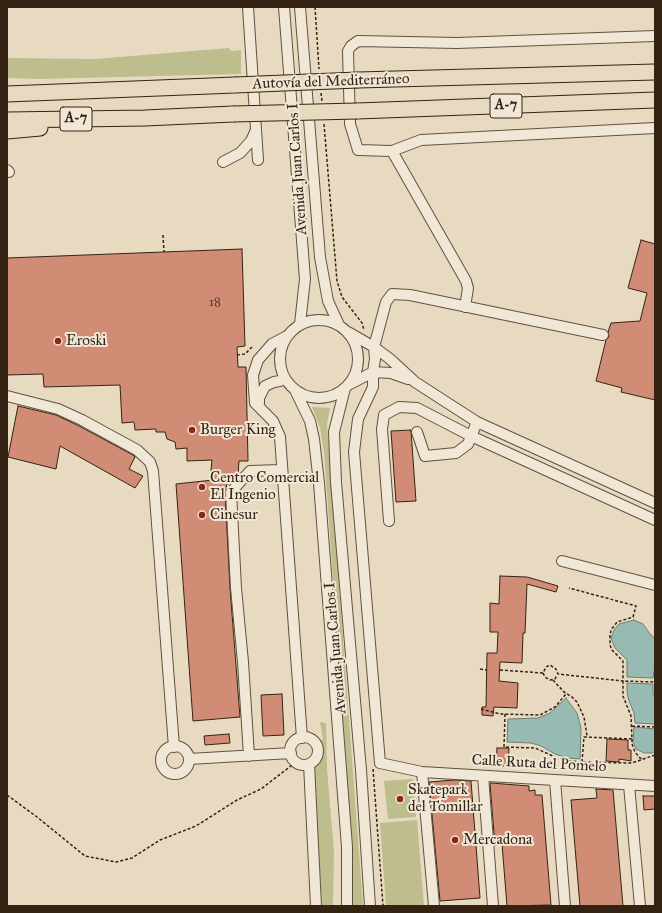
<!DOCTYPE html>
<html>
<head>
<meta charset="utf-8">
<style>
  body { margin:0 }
  #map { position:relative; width:662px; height:913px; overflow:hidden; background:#e8dac1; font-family:"IM FELL Great Primer",serif }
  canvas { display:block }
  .frame { position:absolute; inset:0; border:8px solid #342312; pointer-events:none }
</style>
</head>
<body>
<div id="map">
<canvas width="662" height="913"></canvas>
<div class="frame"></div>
</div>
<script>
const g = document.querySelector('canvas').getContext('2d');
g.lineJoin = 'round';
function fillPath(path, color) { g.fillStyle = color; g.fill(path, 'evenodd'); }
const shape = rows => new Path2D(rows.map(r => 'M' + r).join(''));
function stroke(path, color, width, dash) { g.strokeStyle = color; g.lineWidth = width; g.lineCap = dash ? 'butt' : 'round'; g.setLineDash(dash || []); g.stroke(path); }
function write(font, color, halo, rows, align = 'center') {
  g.font = font + ' "IM FELL Great Primer",serif'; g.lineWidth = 4; g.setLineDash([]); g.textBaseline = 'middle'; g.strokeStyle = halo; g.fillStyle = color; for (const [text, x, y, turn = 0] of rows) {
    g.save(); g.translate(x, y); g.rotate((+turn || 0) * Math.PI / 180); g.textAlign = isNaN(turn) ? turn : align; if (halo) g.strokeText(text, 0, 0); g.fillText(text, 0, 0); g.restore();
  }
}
fillPath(shape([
  [229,48,231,51,241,50,241,74,39,79,7,78,7,58,95,59],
  [312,407,330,408,327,424,363,906,351,906,353,861,324,452,320,428],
  [320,722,326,723,327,769,334,852,333,906,322,906,314,769,321,755,319,743,323,739],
  [413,779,416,817,388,819,384,781],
  [417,820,424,906,386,906,380,823]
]), '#bdbd8e');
const water = shape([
  [634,620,643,624,650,634,655,638,655,666,653,678,627,677,627,660,615,648,611,638,614,630,619,624,634,620],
  [627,683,653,684,653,694,655,697,655,724,635,723,634,713,629,701,627,692,627,683],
  [566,698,577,713,581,728,580,759,567,758,555,754,541,746,531,743,507,742,508,719,538,718,550,713,566,698],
  [634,727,655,729,655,751,652,753,644,753,636,749,633,742,634,727]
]);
fillPath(water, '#97bbb3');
stroke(water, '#6f7e73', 1);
const building = shape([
  [641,240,655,244,655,400,621,392,622,388,596,381,606,340,609,337,608,332,611,323,640,321,647,293,628,288,641,240],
  [242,249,245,346,237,347,238,367,246,367,248,461,239,461,238,475,231,482,227,484,225,492,230,588,240,717,193,721,176,484,213,480,211,470,212,460,187,461,187,448,176,449,175,442,167,439,165,432,156,432,156,429,135,430,134,422,122,423,120,385,44,387,43,374,7,375,7,258,242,249],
  [18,406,56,415,79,426,133,455,135,457,129,469,143,476,135,488,60,446,56,469,8,457,18,406],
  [411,431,416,501,396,502,391,431,411,430,411,431],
  [500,576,527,577,558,586,556,592,527,584,525,633,523,633,522,663,500,662,499,681,518,683,517,708,494,707,493,716,482,715,482,707,486,707,487,653,497,653,498,632,490,632,490,603,499,604,500,576],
  [282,694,284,735,263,736,261,695,282,694],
  [229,734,230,743,205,745,204,736,229,734],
  [607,739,628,740,628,750,631,750,631,761,619,759,619,762,606,761,607,739],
  [497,748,509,748,508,766,496,766,497,748],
  [454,780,471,781,480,898,440,901,429,782,454,780],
  [491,783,529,786,529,791,535,790,535,795,542,795,551,905,507,906,502,844,495,845,490,784,491,783],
  [596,789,613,790,623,906,580,906,571,800,597,798,596,789],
  [643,796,655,796,655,809,644,810,643,796]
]);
fillPath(building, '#d18c76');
stroke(building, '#342312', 1);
const minor = shape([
  [248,7,258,160],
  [284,7,305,279,300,324],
  [300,7,320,257,328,301,339,325],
  [392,151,421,140,655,128],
  [223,162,240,153,251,141,256,130],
  [7,170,9,172],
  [465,307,468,288,466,281,392,151,358,150,350,124,348,51,351,46,358,41,457,43,655,36],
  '280 359a39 39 0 1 1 78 0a39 39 0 1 1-78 0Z',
  [348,332,374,347,375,359,373,372,373,387,358,419,354,452,380,763,422,772,655,786],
  [603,335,410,295,392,294,386,302,374,347,390,359,415,382,477,422,655,503],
  [287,336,272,344,258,360,253,375,255,403,273,421,280,437,302,738],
  [350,384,373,372,391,373,408,379],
  [345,388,334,432,336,482,361,770,370,906],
  [295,390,310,421,314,439,319,483,347,847,347,906],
  [7,396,58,409,82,420,137,450,150,462,153,471,174,747],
  [259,403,259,398,265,386,274,382,280,381],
  [417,432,425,456,456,453,468,444,477,422],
  [389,521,382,429,384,415,399,407,417,408,471,436,655,520],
  [562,561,655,585],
  '290 751a14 14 0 1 1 28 0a14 14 0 1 1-28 0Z',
  '161 760a14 14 0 1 1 28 0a14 14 0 1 1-28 0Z',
  [249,756,243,662,236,588,231,492,250,471,282,470],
  [189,759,291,753],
  [309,764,316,906],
  [422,772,434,906],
  [483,776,493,906],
  [555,780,565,906],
  [629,785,640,906]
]);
const highway = shape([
  [358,80,655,72],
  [7,94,235,85],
  [357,111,655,100],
  [7,120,145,118,233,114],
  [7,131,40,128]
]);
stroke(minor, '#61513e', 12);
stroke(highway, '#342312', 17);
stroke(shape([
  [315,7,319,69],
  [321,93,322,101],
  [324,124,337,281,342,297,362,323,364,330],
  [163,235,164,252],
  [237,355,245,354,253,346],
  [480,669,487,670],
  [500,670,543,673,546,667,550,665,556,669,558,674,623,681,623,661,612,650,610,645,610,636,611,630,617,622,633,617,636,606,569,588],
  [543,673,545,677,550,680,555,679,557,675],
  [553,680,564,692,572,697,577,702,584,717,587,736],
  [481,709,500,714,540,715,555,707,566,694],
  [505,714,504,747,535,748,562,760,582,762,632,763,655,755],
  [632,726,655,727],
  [632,739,632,744,635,752,640,758,644,759],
  [582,762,584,737,632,739,631,716,623,696,623,681,655,682],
  [373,769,383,906],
  [7,795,37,817,85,856,116,862,132,858,160,840,196,826,237,800,261,789,296,762]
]), '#342312', 1.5, [3, 2]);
stroke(minor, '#f0e7d7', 10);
stroke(highway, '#e8dac1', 15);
const highwayBridge = shape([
  [235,85,358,80],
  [233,114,357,111]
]);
stroke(highwayBridge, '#342312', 17, []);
stroke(highwayBridge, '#e8dac1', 15);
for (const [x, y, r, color] of [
  [58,341,4,"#8f2418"],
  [192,430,4,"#8f2418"],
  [202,487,4,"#8f2418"],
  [202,515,4,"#8f2418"],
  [400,799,4,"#8f2418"],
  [455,840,4,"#8f2418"]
]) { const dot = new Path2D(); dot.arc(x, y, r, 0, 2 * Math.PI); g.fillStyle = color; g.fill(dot); stroke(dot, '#f0e7d7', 1.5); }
write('13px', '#5b3d2b', null, [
  ["18",215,303]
]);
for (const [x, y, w] of [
  [506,106,32],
  [76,119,32]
]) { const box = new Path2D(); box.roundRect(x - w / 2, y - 12, w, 24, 3); g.fillStyle = '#f0e7d7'; g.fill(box); stroke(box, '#342312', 1); }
write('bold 14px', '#342312', null, [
  ["A-7",506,106],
  ["A-7",76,119]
]);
write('15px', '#342312', '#f0e7d7', [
  ["Autovía del Mediterráneo",331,82,-2],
  ["Avenida Juan Carlos I",298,169,-94],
  ["Avenida Juan Carlos I",336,648,-95],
  ["Calle Ruta del Pomelo",539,764,3]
]);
write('15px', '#342312', '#f0e7d7', [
  ["Eroski",66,341],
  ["Burger King",200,430],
  ["Centro Comercial",210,478],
  ["El Ingenio",210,495],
  ["Cinesur",210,515],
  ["Skatepark",408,790],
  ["del Tomillar",408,807],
  ["Mercadona",463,840]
], 'left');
</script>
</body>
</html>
